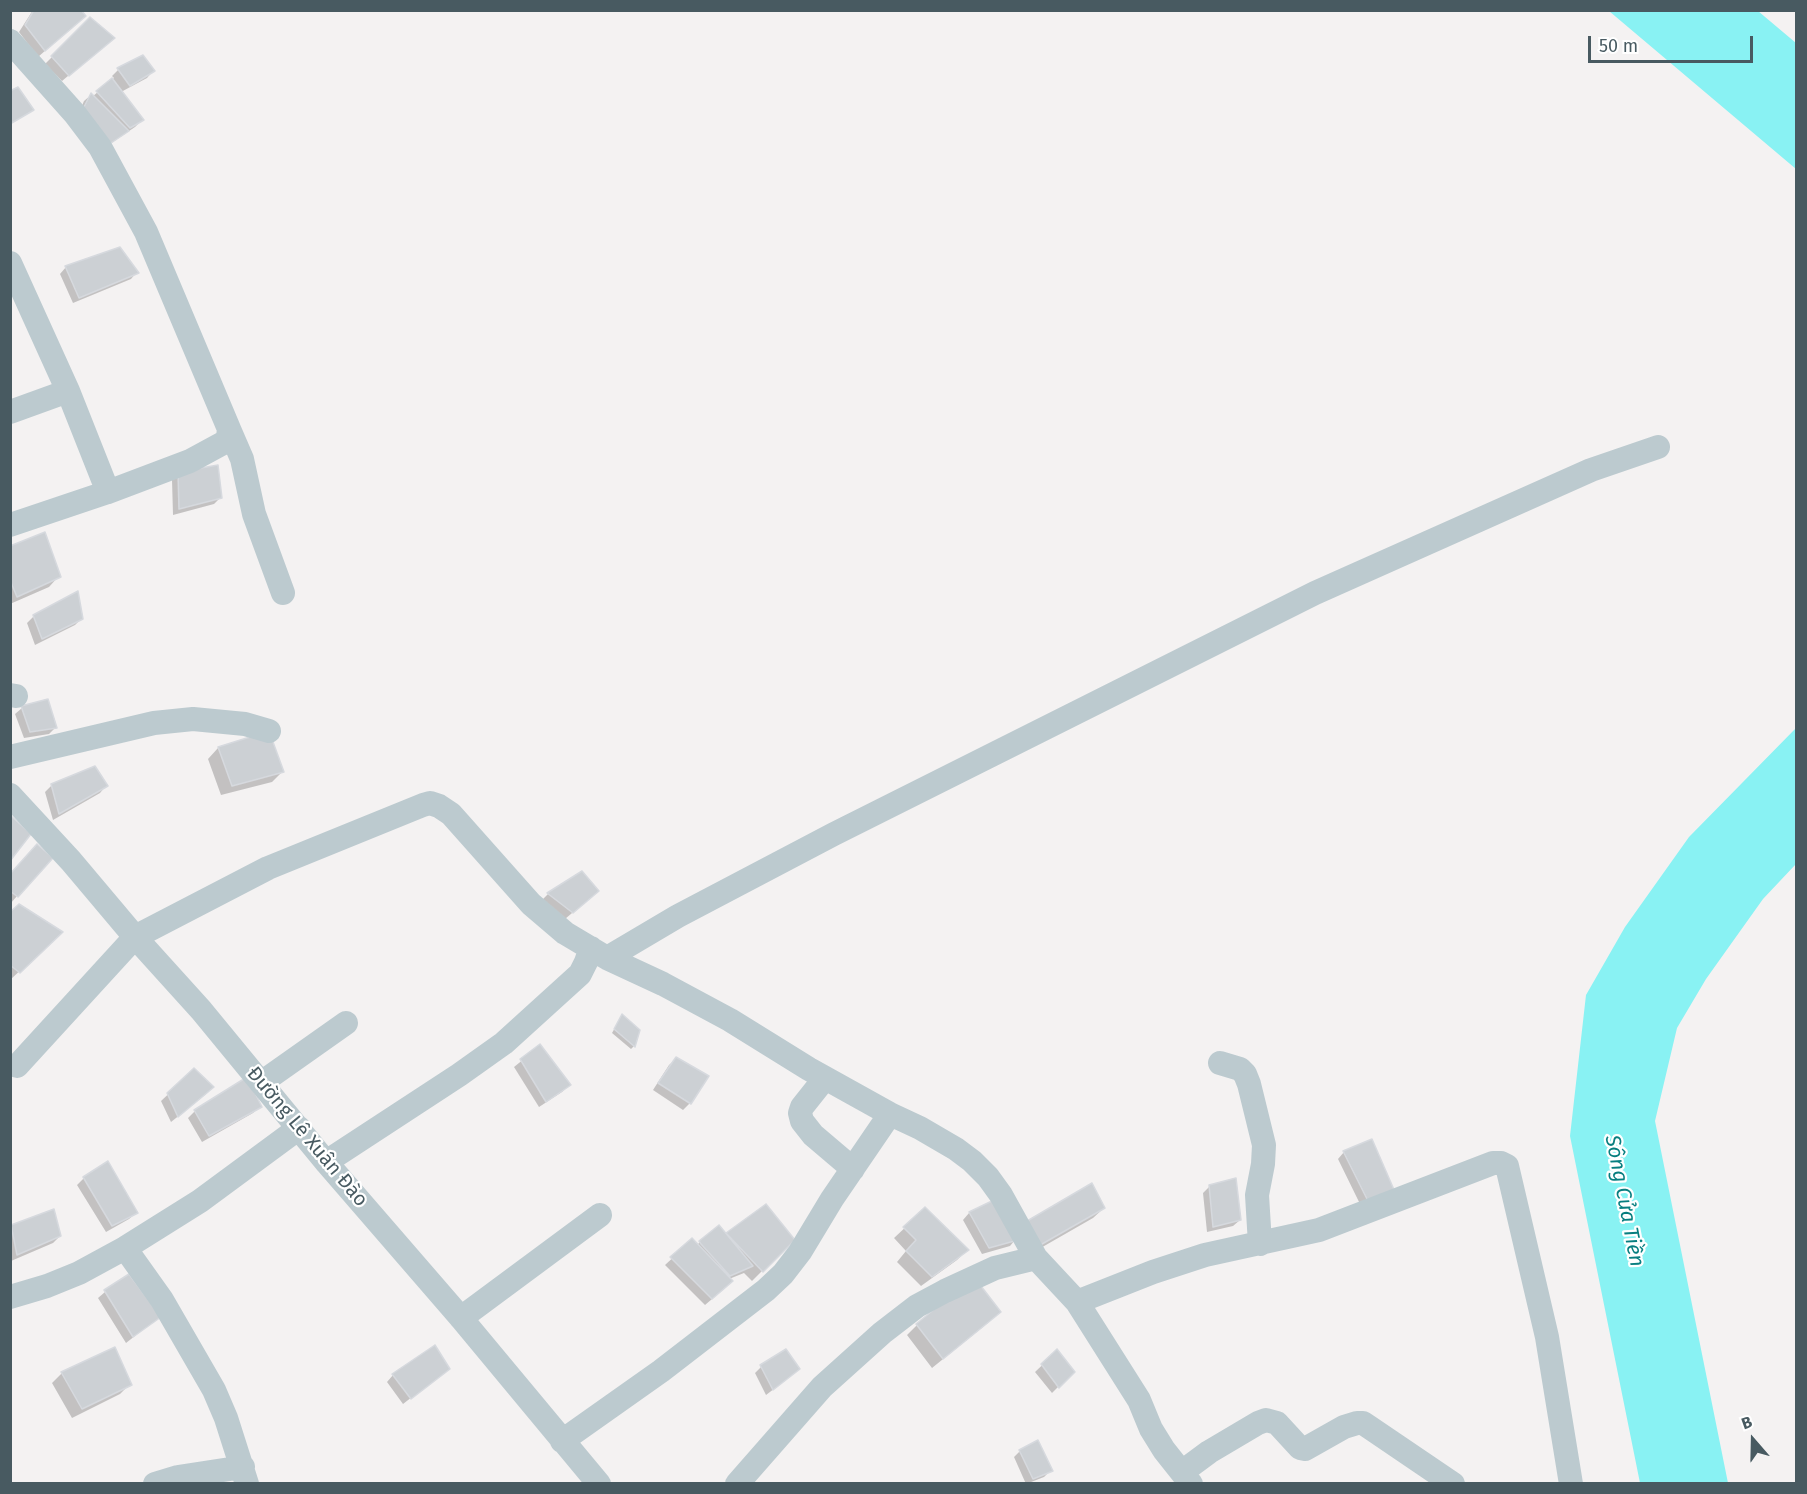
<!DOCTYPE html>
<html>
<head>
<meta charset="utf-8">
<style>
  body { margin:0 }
  #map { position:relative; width:1807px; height:1494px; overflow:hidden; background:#f4f2f2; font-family:"Fira Sans",sans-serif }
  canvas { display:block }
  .frame { position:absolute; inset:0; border:12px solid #485a61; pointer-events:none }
  .north { position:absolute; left:1723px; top:1410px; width:60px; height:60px; -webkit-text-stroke:4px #fff; paint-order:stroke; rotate:340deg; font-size:16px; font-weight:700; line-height:24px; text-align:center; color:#485a61 }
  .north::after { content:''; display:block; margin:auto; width:21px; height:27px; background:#485a61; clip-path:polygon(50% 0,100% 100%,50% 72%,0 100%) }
  .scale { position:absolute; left:1588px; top:36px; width:165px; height:27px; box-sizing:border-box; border:3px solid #485a61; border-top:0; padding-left:8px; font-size:18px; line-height:21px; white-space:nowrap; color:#485a61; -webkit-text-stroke:4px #fff; paint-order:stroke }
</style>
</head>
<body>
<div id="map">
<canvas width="1807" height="1494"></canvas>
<div class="frame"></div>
<div class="north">B</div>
<div class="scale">50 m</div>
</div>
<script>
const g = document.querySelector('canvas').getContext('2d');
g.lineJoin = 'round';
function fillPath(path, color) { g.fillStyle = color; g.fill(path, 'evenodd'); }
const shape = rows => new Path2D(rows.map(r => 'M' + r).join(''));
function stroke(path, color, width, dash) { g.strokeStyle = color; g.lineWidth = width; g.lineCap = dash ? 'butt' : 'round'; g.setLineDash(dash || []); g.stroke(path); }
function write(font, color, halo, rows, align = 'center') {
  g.font = font + ' "Fira Sans",sans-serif'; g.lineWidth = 4.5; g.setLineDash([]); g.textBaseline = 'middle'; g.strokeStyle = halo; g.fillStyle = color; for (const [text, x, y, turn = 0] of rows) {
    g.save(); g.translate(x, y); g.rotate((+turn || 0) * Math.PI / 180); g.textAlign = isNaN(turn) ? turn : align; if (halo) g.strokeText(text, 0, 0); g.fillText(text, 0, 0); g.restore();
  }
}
fillPath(shape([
  [1609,11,1758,11,1796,43,1796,169],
  [1796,728,1796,864,1763,899,1706,979,1677,1028,1655,1121,1728,1483,1640,1483,1570,1136,1586,995,1625,927,1689,837]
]), '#89f2f3');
fillPath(shape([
  [33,10,79,10,78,22,38,57,19,32],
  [90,19,106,44,62,81,45,64],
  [118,70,153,71,147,78,121,92,142,120,135,127,104,148,77,117,84,101,91,95,92,97,114,78,112,76],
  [66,267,137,272,131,279,73,303,60,274],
  [179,473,221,497,214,504,173,515,172,480],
  [10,548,59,576,49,587,10,604],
  [34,616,82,618,75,625,35,645,27,623],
  [22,708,56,727,49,734,24,738,15,714],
  [268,733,282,772,272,782,221,795,208,759,218,748],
  [52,785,106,786,100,793,53,820,45,792],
  [10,875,17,896,11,903],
  [548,894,591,897,565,919,542,900],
  [10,914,51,942,10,980],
  [620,1019,638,1031,634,1046,631,1049,612,1033],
  [540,1046,569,1085,562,1092,539,1107,514,1067],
  [676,1059,707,1077,690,1103,683,1110,653,1090,669,1065],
  [194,1070,206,1094,171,1122,161,1101],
  [260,1106,253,1113,202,1142,188,1118,195,1111],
  [1344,1152,1393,1192,1361,1206,1338,1159],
  [84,1178,136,1213,129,1219,106,1232,77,1185],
  [1210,1186,1240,1220,1233,1226,1207,1232,1203,1193],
  [993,1202,1014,1235,1104,1208,1093,1218,1025,1257,1015,1240,1010,1246,982,1254,963,1220,969,1213],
  [765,1206,793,1240,752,1281,744,1273,729,1279,725,1288,705,1305,665,1265,692,1240,697,1245,700,1242,726,1236],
  [925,1209,967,1250,957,1260,921,1286,897,1262,906,1251,894,1238],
  [12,1227,60,1236,53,1243,11,1261,10,1228],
  [129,1276,159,1317,126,1343,98,1298,105,1292],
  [974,1280,999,1312,989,1322,932,1368,907,1335,917,1325],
  [434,1347,448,1369,403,1404,387,1382,393,1375],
  [1057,1351,1073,1372,1052,1393,1035,1372],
  [761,1367,791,1376,766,1395,755,1373],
  [62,1373,130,1384,120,1394,72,1418,52,1383],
  [1020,1451,1051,1470,1044,1477,1026,1484,1014,1457]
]), '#0003');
const building = shape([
  [34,10,81,10,86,16,45,51,25,25,34,10],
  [90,17,115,38,69,76,51,56,90,17],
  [143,55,155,71,130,86,117,68,143,55],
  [112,78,144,120,130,128,96,91,112,78],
  [18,87,34,110,10,124,10,91,18,87],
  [91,93,129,131,111,143,83,109,91,93],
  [120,247,139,273,79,298,65,266,120,247],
  [218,465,222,498,179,509,178,472,218,465],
  [45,532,61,577,17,597,10,580,10,546,45,532],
  [78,591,83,619,42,639,33,615,78,591],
  [48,699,57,728,30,732,21,706,48,699],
  [269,731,284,772,232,786,218,747,269,731],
  [95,766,108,786,59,814,51,784,95,766],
  [10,815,31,834,10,861,10,815],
  [37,844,53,858,18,897,10,891,10,874,37,844],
  [582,871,599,891,573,913,547,893,582,871],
  [19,904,63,932,20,973,10,965,10,912,19,904],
  [622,1014,640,1030,635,1047,614,1029,622,1014],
  [540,1044,571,1085,546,1102,520,1059,540,1044],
  [676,1057,709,1076,691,1104,658,1083,676,1057],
  [194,1068,214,1087,178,1117,167,1093,194,1068],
  [247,1077,262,1107,209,1136,194,1110,247,1077],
  [1372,1139,1395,1192,1368,1201,1343,1151,1372,1139],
  [108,1161,138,1213,112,1226,83,1177,108,1161],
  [1236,1178,1241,1220,1213,1227,1209,1185,1236,1178],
  [1092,1183,1105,1208,1035,1248,1022,1224,1092,1183],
  [994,1200,1018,1240,989,1248,969,1212,994,1200],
  [766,1204,795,1240,763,1272,726,1233,766,1204],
  [925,1207,969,1250,932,1277,906,1251,916,1240,903,1227,925,1207],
  [54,1209,61,1236,17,1255,11,1225,54,1209],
  [719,1225,753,1266,730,1276,701,1244,699,1241,719,1225],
  [692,1238,733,1281,712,1299,670,1257,692,1238],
  [129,1274,161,1317,133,1337,104,1290,129,1274],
  [974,1277,1001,1312,943,1359,916,1324,974,1277],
  [435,1345,450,1369,411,1399,392,1374,435,1345],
  [115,1347,132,1385,82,1409,61,1372,115,1347],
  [786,1349,800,1369,773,1390,760,1365,786,1349],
  [1057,1349,1075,1372,1059,1388,1041,1364,1057,1349],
  [1038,1440,1053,1471,1033,1479,1019,1450,1038,1440]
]);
fillPath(building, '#ccd0d4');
stroke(building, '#d6d9de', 1.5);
stroke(shape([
  [10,41,75,114,100,147,146,232,229,429,228,437,225,442,190,461,108,492,10,525],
  [10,263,68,391,108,492],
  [10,412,68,391],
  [229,429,242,459,254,514,283,593],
  [10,695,16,696],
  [10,757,154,723,193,719,245,724,269,731],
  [10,795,71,861,135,937,201,1010,326,1162,461,1318,599,1484],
  [607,958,678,916,834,834,1315,593,1591,470,1658,447],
  [1220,1063,1240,1069,1245,1074,1249,1084,1264,1145,1263,1164,1257,1195,1260,1244],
  [17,1066,135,937,268,868,423,805,430,803,439,806,451,814,531,904,565,933,607,958,663,984,730,1020,809,1069,890,1114,920,1128,956,1149,972,1161,988,1177,1001,1195,1036,1258,1077,1302,1139,1400,1151,1429,1164,1450,1191,1484],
  [825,1078,802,1107,800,1113,802,1121,813,1135,853,1169],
  [261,1083,346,1023],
  [326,1162,459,1075,504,1043,580,974,586,962,591,948],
  [125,1248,162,1300,214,1390,226,1418,247,1484],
  [10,1297,47,1286,79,1273,125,1248,200,1201,299,1128],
  [1077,1302,1153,1272,1205,1255,1319,1230,1493,1163,1501,1163,1507,1166,1547,1337,1571,1484],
  [461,1318,600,1215],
  [562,1441,661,1371,766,1290,783,1274,800,1252,832,1199,890,1114],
  [1182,1472,1209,1452,1258,1423,1266,1420,1277,1423,1300,1448,1305,1449,1344,1427,1357,1423,1363,1423,1369,1427,1453,1484],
  [155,1484,178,1477,243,1467],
  [737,1484,822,1387,882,1333,917,1306,945,1291,995,1268,1036,1258]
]), '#bccacf', 24);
write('20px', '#485a61', '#fff', [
  ["Đường Lê Xuân Đào",307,1137,50]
]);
write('italic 21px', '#077e7f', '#fff', [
  ["Sông Cửa Tiền",1624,1201,79]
]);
</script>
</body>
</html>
